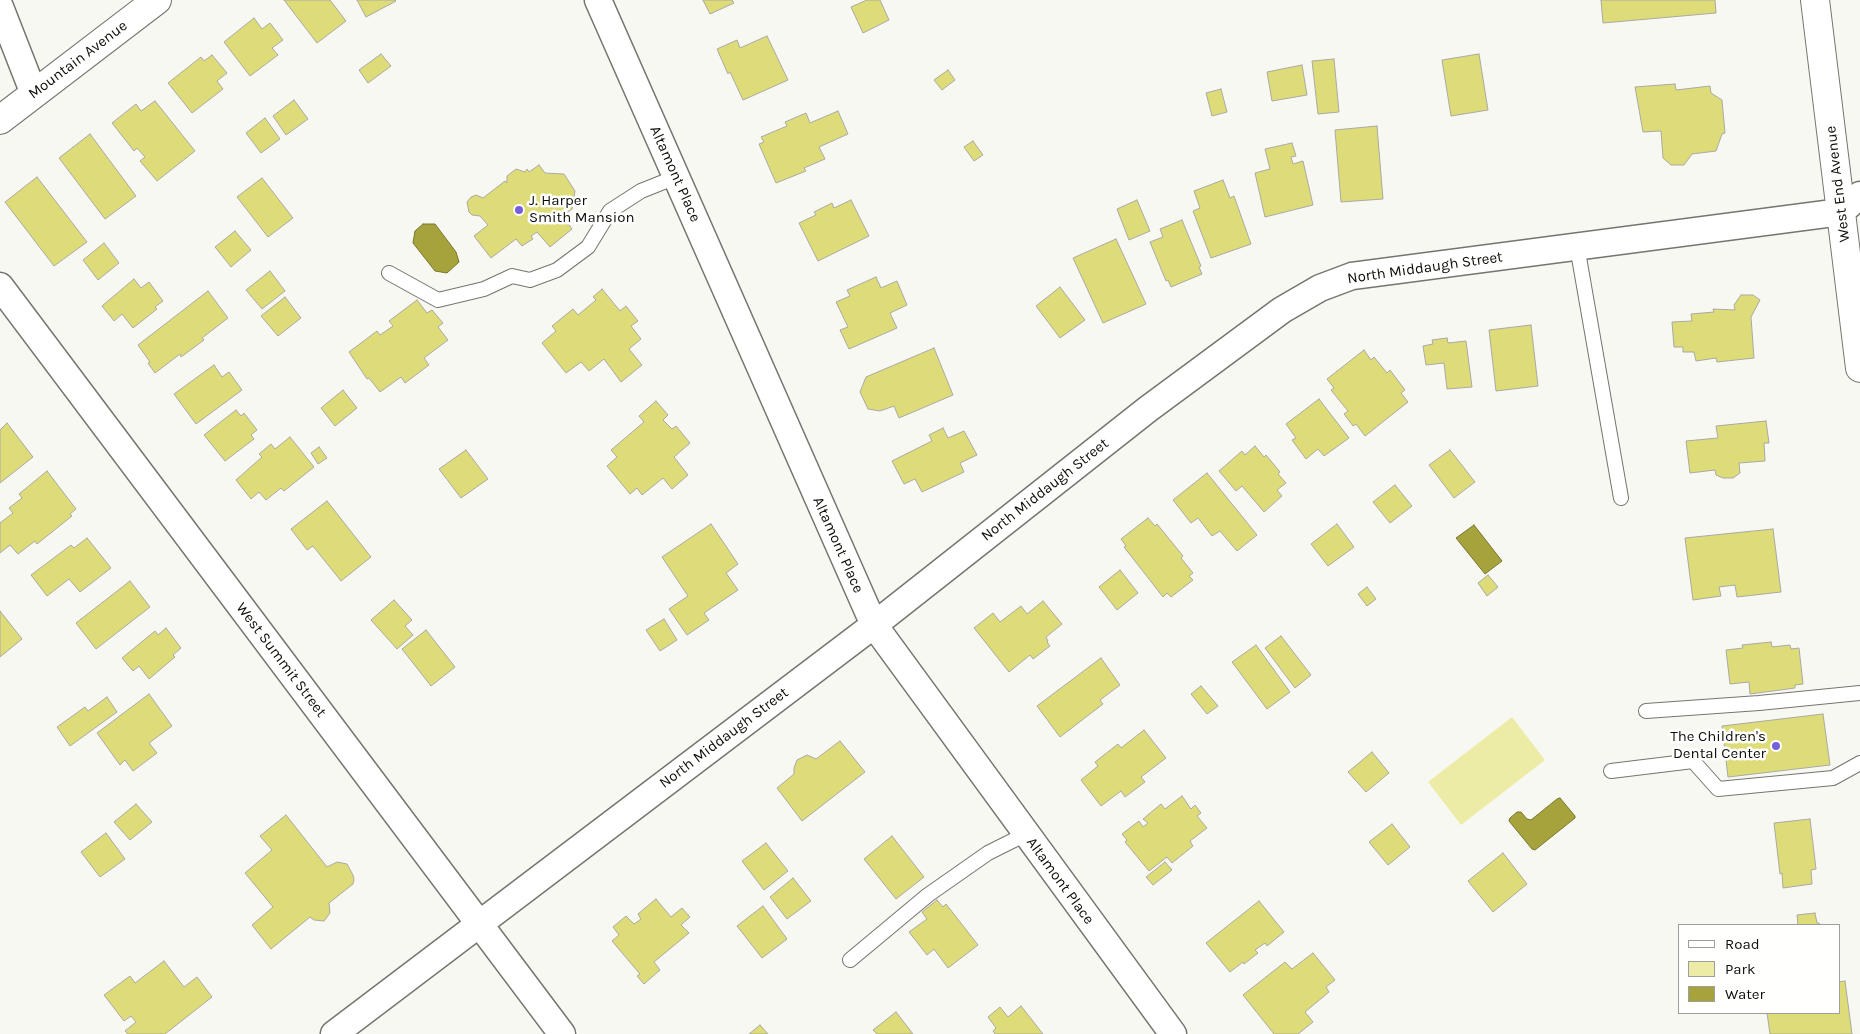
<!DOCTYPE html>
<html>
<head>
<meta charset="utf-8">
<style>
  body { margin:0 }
  #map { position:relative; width:1860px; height:1034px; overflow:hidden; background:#f8f8f2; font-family:Karla,sans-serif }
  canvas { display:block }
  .legend { position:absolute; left:1678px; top:924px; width:162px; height:90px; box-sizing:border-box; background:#fffffe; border:1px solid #9e9e9d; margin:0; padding:6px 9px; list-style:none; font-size:15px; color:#0d0d0b }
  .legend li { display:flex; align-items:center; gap:10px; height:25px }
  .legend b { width:25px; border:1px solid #9e9e9d }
</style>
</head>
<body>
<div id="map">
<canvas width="1860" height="1034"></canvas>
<ul class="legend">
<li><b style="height:6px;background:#fff"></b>Road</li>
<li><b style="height:14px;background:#edeca7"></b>Park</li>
<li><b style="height:14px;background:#a6a33d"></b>Water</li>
</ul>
</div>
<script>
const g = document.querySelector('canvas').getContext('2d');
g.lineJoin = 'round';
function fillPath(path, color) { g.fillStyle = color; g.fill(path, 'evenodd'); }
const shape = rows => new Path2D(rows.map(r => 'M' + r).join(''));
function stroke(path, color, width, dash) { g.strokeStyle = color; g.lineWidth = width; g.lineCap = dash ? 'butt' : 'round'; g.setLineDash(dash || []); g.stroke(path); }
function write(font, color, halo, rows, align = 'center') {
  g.font = font + ' Karla,sans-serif'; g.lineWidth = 5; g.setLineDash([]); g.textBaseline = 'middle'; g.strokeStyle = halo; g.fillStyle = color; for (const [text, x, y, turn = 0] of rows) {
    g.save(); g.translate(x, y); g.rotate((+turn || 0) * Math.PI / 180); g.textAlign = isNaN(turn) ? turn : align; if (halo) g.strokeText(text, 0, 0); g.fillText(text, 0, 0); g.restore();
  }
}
fillPath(shape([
  [1512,717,1545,760,1461,825,1428,782]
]), '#edeca7');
const water = shape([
  [423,224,435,224,456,252,459,262,447,273,435,271,413,243,415,231,423,224],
  [1474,525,1502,561,1485,574,1456,538,1474,525],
  [1560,798,1575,816,1575,818,1535,850,1532,849,1509,821,1510,818,1517,812,1521,812,1527,819,1531,820,1557,799,1560,798]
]);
fillPath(water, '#a6a33d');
stroke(water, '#78762e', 1);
const building = shape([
  [284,0,330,0,346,21,317,43,284,0],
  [357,0,395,0,396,1,366,17,357,0],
  [703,0,732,0,734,3,710,14,703,0],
  [867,0,880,0,889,20,863,33,851,7,867,0],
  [1601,0,1715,0,1716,13,1603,23,1601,0],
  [254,18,262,29,270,23,283,40,272,48,278,55,250,76,224,42,254,18],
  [767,36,788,80,743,100,730,72,728,74,717,49,737,40,740,48,767,36],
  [381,54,391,66,368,83,359,70,381,54],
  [1479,54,1488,110,1451,116,1442,60,1479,54],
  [212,55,227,73,217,81,223,89,192,113,168,83,201,57,204,61,212,55],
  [1334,59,1339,112,1318,114,1312,61,1334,59],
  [1302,65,1307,95,1272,101,1267,72,1302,65],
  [948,70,955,80,942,90,934,80,948,70],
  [1675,84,1676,90,1710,86,1711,93,1722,100,1725,133,1722,134,1716,151,1692,154,1684,165,1671,165,1663,158,1661,131,1643,132,1635,87,1675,84],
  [1221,89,1227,112,1212,116,1206,93,1221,89],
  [294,100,308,119,286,135,273,116,294,100],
  [155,101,195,151,157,181,140,161,145,157,137,148,134,151,112,123,136,104,141,111,155,101],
  [838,111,848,134,819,147,825,159,804,168,806,171,776,183,759,144,764,142,761,137,787,126,785,122,806,113,810,123,838,111],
  [265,118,280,139,261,153,246,133,265,118],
  [1377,126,1383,199,1341,202,1335,130,1377,126],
  [90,134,136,196,105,219,59,158,90,134],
  [973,141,983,155,974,161,964,147,973,141],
  [1292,143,1296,156,1291,157,1293,164,1303,161,1313,205,1265,217,1255,173,1270,169,1265,149,1292,143],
  [539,165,545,173,564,174,575,191,572,209,563,216,572,229,550,247,537,232,531,236,533,239,522,246,516,239,491,258,474,236,488,225,480,216,472,215,469,212,467,202,471,197,476,195,483,198,505,181,507,183,507,176,516,169,525,172,527,169,529,172,539,165],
  [37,177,87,242,54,266,5,202,37,177],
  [262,178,293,218,268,237,237,197,262,178],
  [1223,180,1230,198,1234,196,1251,244,1211,258,1193,211,1200,208,1194,191,1223,180],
  [851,200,869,236,818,261,799,223,816,215,814,212,832,203,834,208,851,200],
  [1137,200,1150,231,1129,240,1117,209,1137,200],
  [1182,220,1201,266,1199,267,1202,274,1171,287,1168,280,1166,281,1150,242,1163,237,1160,229,1182,220],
  [235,231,251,250,231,267,215,247,235,231],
  [1116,239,1146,304,1103,323,1073,258,1116,239],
  [104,243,119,263,98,280,83,260,104,243],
  [270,271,285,291,262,309,246,290,270,271],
  [876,277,881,288,897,281,907,305,890,313,897,328,849,349,840,330,848,327,836,302,850,296,847,290,876,277],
  [134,279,141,288,149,282,163,301,155,307,157,309,133,328,122,314,114,321,102,306,134,279],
  [1060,287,1085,320,1060,338,1036,306,1060,287],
  [602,289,620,311,626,306,638,321,631,326,641,339,629,349,642,365,621,382,604,359,589,371,581,362,566,373,542,343,556,331,552,326,573,309,578,315,596,300,593,297,602,289],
  [208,291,228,318,202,338,204,340,181,357,180,354,155,373,148,363,150,362,138,345,208,291],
  [1741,295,1753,295,1760,300,1751,317,1754,358,1717,362,1716,358,1696,361,1694,352,1683,352,1683,347,1674,347,1672,322,1692,321,1691,314,1714,312,1713,309,1735,310,1734,305,1741,295],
  [285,297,301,318,278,336,261,316,285,297],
  [417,300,427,313,432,310,443,323,438,327,448,340,424,358,429,365,405,383,401,377,380,392,369,378,367,379,349,352,377,331,380,335,393,326,389,321,417,300],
  [1531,325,1538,386,1496,391,1489,330,1531,325],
  [1447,338,1448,343,1466,341,1472,387,1447,389,1444,363,1426,365,1423,346,1433,344,1432,340,1447,338],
  [934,348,953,395,899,418,894,406,880,411,868,409,860,392,866,377,934,348],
  [1364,350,1371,360,1374,357,1387,373,1390,370,1405,390,1401,393,1408,402,1365,436,1356,424,1353,426,1344,414,1348,411,1331,390,1334,388,1327,379,1364,350],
  [214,365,222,377,229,372,242,390,196,424,174,394,214,365],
  [343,390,357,408,335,426,321,408,343,390],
  [1319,399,1349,438,1324,456,1318,449,1306,459,1292,440,1296,438,1286,424,1319,399],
  [656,401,668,415,663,420,672,429,676,426,690,443,674,457,688,475,672,489,663,478,642,495,637,488,630,494,607,466,617,457,611,450,644,422,639,416,656,401],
  [236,410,241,416,244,413,257,430,251,435,254,439,225,461,204,435,236,410],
  [1766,421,1769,443,1764,443,1765,461,1739,463,1740,473,1733,478,1723,478,1716,475,1715,470,1690,473,1686,441,1718,438,1716,426,1766,421],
  [7,423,33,457,0,483,0,430,7,423],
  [943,428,948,438,964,431,977,455,960,463,964,472,922,492,915,479,904,484,892,461,932,441,929,435,943,428],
  [290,437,314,467,284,491,281,488,266,500,259,492,251,499,236,480,262,457,259,454,271,444,275,449,290,437],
  [1255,446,1264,457,1266,455,1280,472,1278,474,1286,483,1277,490,1282,496,1264,512,1242,486,1236,491,1219,471,1242,451,1245,455,1255,446],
  [319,447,327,458,318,464,311,453,319,447],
  [466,450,488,479,461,498,439,469,466,450],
  [1450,450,1475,482,1454,498,1429,465,1450,450],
  [47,471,76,509,70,514,72,516,37,544,35,541,18,554,10,545,0,553,0,523,13,513,9,508,22,498,19,494,47,471],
  [1207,473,1257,535,1237,551,1220,531,1212,536,1198,518,1191,523,1173,500,1207,473],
  [1395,485,1412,506,1390,523,1373,502,1395,485],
  [327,501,371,557,341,581,313,546,307,550,291,529,327,501],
  [1148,518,1155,526,1157,524,1183,556,1181,558,1193,573,1189,576,1193,580,1171,597,1167,593,1163,597,1124,547,1126,546,1121,539,1148,518],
  [711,524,738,564,726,573,738,590,704,613,709,620,687,635,669,609,688,596,662,557,711,524],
  [1337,524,1354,547,1328,566,1311,544,1337,524],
  [1773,529,1781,592,1737,597,1735,585,1719,587,1721,596,1693,600,1685,538,1773,529],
  [87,538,111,568,80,592,69,579,47,596,31,575,71,545,74,548,87,538],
  [1120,570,1138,593,1117,610,1099,587,1120,570],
  [1488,575,1498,587,1487,596,1478,583,1488,575],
  [130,581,150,607,96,649,76,623,130,581],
  [1367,587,1376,599,1367,606,1358,594,1367,587],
  [394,600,412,620,405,626,413,635,397,649,371,620,394,600],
  [1043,601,1062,624,1046,637,1048,641,1047,642,1050,646,1033,659,1030,655,1009,672,974,628,993,613,1000,622,1021,606,1027,614,1043,601],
  [0,611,22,639,0,657,0,611],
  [664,619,677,640,660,651,646,630,664,619],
  [166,628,181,648,173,655,175,657,149,679,139,666,133,671,122,658,155,631,158,635,166,628],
  [426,630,455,667,431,686,402,649,426,630],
  [1281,636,1311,675,1295,688,1265,648,1281,636],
  [1771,642,1772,647,1790,645,1791,649,1799,648,1803,684,1795,685,1795,688,1750,694,1749,682,1730,684,1726,650,1743,648,1742,645,1771,642],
  [1256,645,1290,692,1267,709,1232,662,1256,645],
  [1101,658,1120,685,1100,700,1103,704,1060,737,1037,706,1101,658],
  [1201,686,1218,706,1207,714,1191,694,1201,686],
  [149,694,172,726,149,743,157,753,133,771,125,760,120,765,97,733,149,694],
  [107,697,117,712,70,746,57,727,85,707,88,711,107,697],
  [1823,714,1830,765,1728,777,1722,726,1823,714],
  [1144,730,1166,758,1141,777,1145,782,1125,797,1121,791,1101,806,1081,780,1098,766,1095,762,1118,744,1121,748,1144,730],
  [840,741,865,772,802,821,777,788,794,774,794,768,797,760,807,755,816,759,840,741],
  [1372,752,1389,773,1366,792,1348,772,1372,752],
  [1182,796,1191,809,1195,805,1201,813,1197,816,1207,828,1190,841,1193,846,1172,863,1167,857,1149,871,1125,842,1127,840,1122,834,1139,821,1143,827,1148,823,1143,819,1161,804,1165,809,1182,796],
  [136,804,152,822,130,840,114,822,136,804],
  [286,815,327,867,337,862,347,864,353,875,354,880,353,884,329,903,330,913,324,921,314,920,310,917,271,949,252,925,273,907,245,873,272,850,260,836,286,815],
  [1810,819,1816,869,1811,870,1812,884,1783,888,1782,873,1780,874,1774,823,1810,819],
  [1392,824,1410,847,1388,865,1369,842,1392,824],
  [106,833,125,859,100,877,81,852,106,833],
  [892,836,924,877,896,899,864,859,892,836],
  [766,843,788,871,764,890,742,861,766,843],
  [1503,853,1527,884,1493,912,1468,881,1503,853],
  [1165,862,1172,870,1153,885,1146,877,1165,862],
  [793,878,811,901,787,919,770,897,793,878],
  [656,899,671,917,682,908,690,917,681,925,689,933,654,962,660,970,644,984,637,976,640,974,612,941,619,935,613,927,626,916,634,924,641,919,638,914,656,899],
  [937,900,943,907,946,904,978,945,948,968,934,949,927,955,909,932,927,919,922,912,937,900],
  [1259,901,1284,932,1267,946,1265,943,1255,950,1258,953,1244,964,1243,962,1230,972,1206,943,1259,901],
  [763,906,787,939,762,958,737,926,763,906],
  [1815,913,1817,923,1819,923,1820,925,1798,925,1797,915,1815,913],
  [1313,953,1335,980,1326,987,1329,992,1305,1012,1313,1022,1298,1034,1274,1034,1243,995,1285,962,1292,969,1313,953],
  [164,961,184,987,197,977,212,997,165,1034,128,1034,125,1031,136,1022,131,1016,124,1021,104,995,130,976,135,983,164,961],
  [1845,981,1852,1034,1770,1034,1767,1013,1839,1013,1839,982,1845,981],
  [1021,1006,1043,1034,995,1034,993,1031,996,1028,988,1017,1000,1007,1008,1017,1021,1006],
  [896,1012,913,1034,877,1034,873,1030,896,1012],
  [760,1025,768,1034,749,1034,760,1025]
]);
fillPath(building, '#dedc78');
stroke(building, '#a9a9a3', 1);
const service = shape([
  [1577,246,1621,498],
  [389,273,438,300,484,289,512,276,530,280,557,270,588,247,610,211,641,191,676,177],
  [1646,711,1759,703,1860,693],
  [1611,771,1693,761,1718,789,1833,778,1860,763],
  [850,960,928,895,988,853,1026,834]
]);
const minor = shape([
  [598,0,874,625,1173,1034],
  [0,7,34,94],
  [0,286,562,1034],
  [334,1034,874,625,1148,409,1282,310,1320,288,1352,276,1841,212,1860,195]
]);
const tertiary = shape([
  [1815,0,1860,368],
  [0,120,157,0]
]);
stroke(service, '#75756f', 16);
stroke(minor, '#75756f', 29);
stroke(tertiary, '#75756f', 30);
stroke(service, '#fff', 14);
stroke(minor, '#fff', 26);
stroke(tertiary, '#fff', 28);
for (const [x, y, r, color] of [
  [519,210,5,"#755fda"],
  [1776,746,5,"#755fda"]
]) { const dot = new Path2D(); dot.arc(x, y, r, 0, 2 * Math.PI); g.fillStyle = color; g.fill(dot); stroke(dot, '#fffffe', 2); }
write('15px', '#0d0d0b', '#fffffe', [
  ["Mountain Avenue",78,60,-37],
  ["Altamont Place",675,174,66],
  ["West End Avenue",1838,184,-97],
  ["North Middaugh Street",1425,268,-8],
  ["North Middaugh Street",1045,490,-38],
  ["Altamont Place",838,545,66],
  ["West Summit Street",281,660,53],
  ["North Middaugh Street",724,738,-37],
  ["Altamont Place",1060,881,54]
]);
write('15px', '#0d0d0b', '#fffffe', [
  ["J. Harper",529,201],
  ["Smith Mansion",529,218],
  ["The Children's",1766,737,"right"],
  ["Dental Center",1766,754,"right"]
], 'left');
</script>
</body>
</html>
